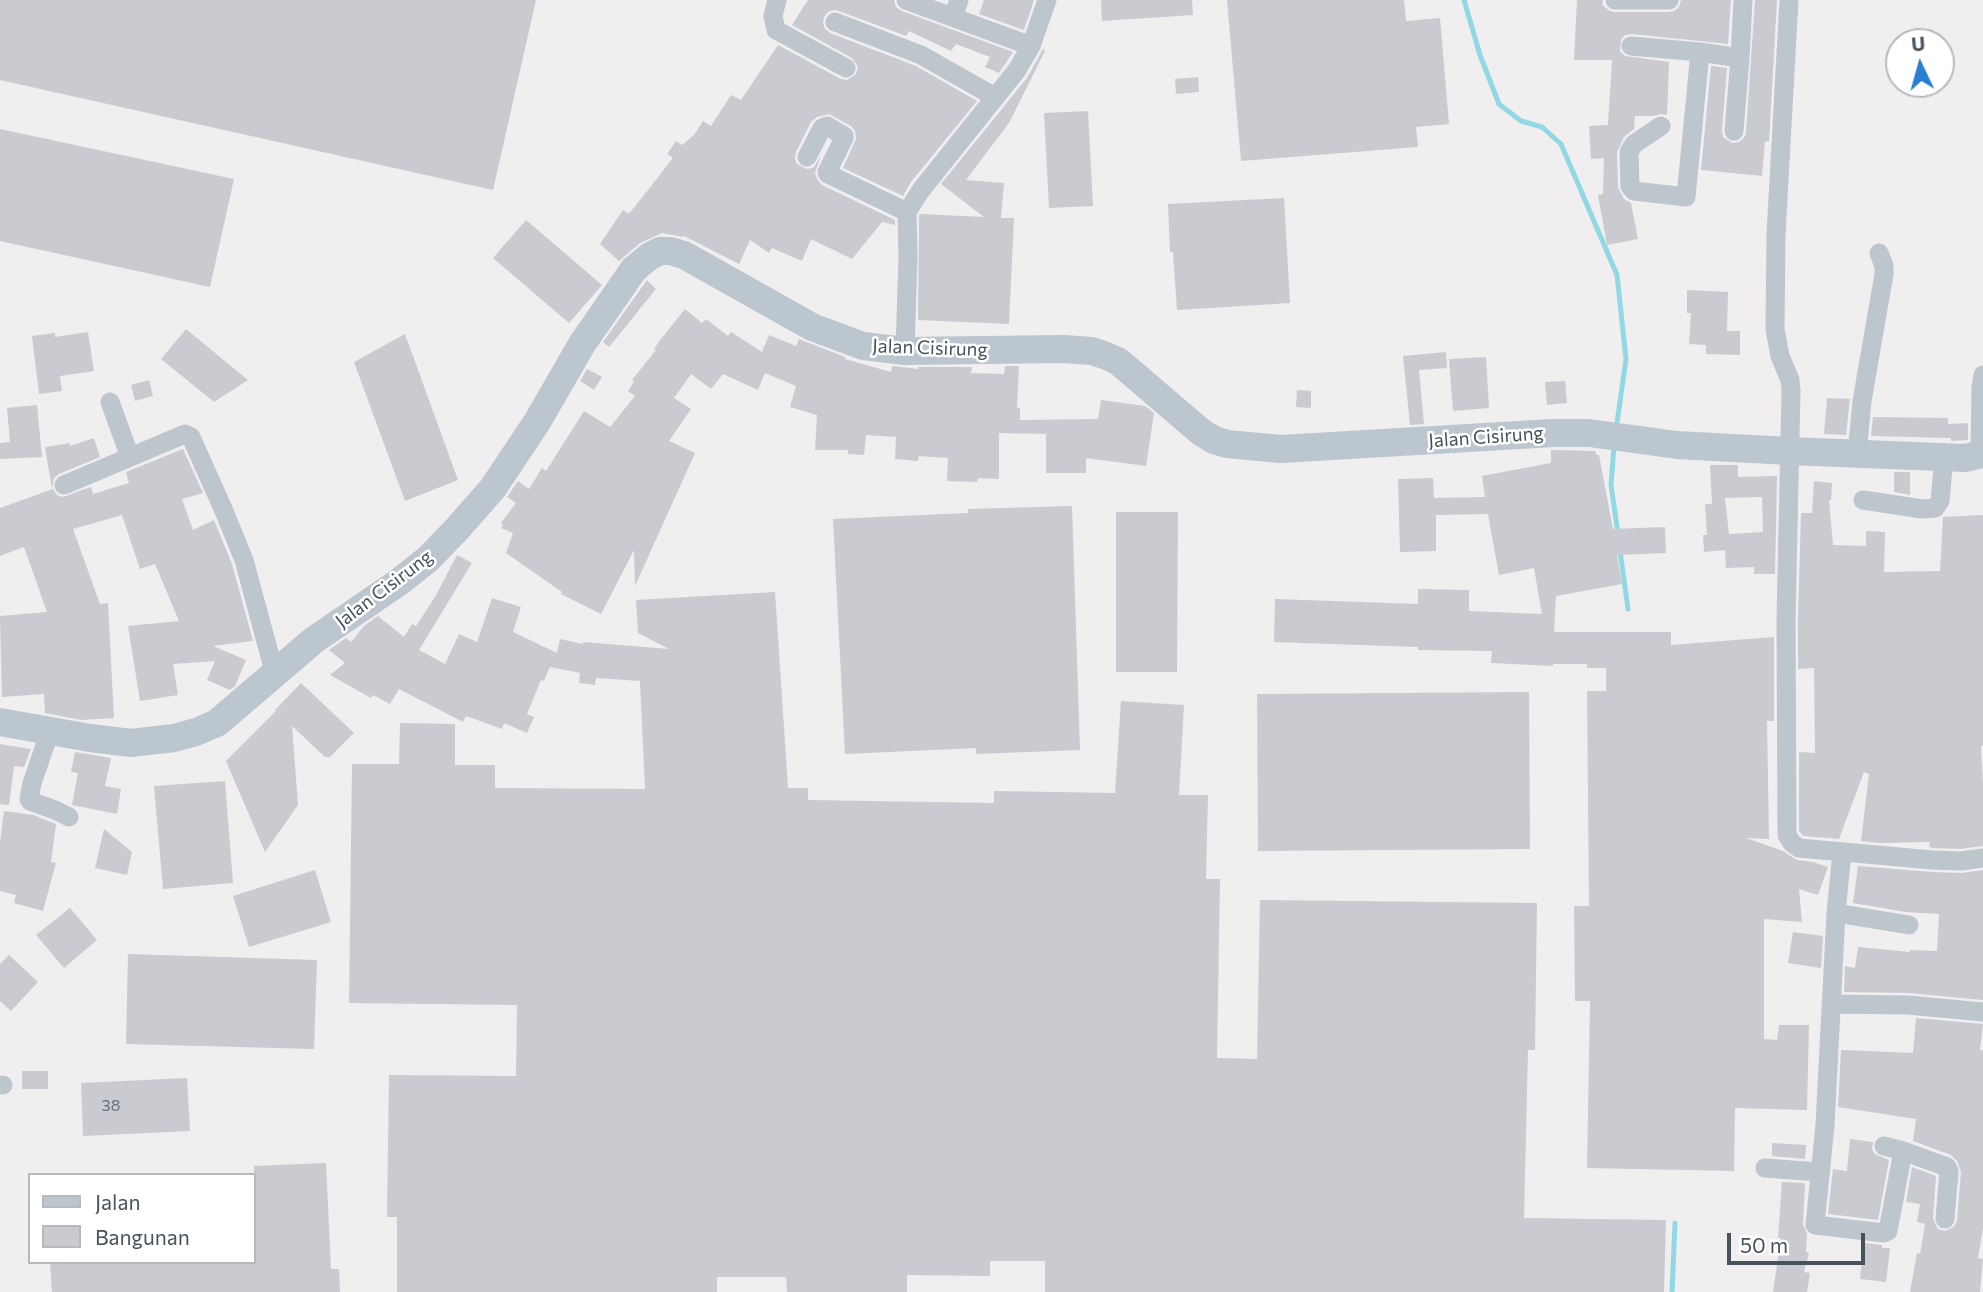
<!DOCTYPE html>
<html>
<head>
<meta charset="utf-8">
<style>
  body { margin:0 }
  #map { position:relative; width:1983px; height:1292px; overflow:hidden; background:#f0eeee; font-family:Commissioner,sans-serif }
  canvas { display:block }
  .legend { position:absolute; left:28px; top:1173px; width:228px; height:91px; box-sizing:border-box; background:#fff; border:2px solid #b6babd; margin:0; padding:9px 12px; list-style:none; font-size:21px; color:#48525a }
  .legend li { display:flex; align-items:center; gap:14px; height:35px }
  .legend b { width:35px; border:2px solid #b6babd }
  .north { position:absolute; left:1885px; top:28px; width:70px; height:70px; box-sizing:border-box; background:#fff; border:2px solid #b6babd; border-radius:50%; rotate:355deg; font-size:19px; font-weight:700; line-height:28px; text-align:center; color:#48525a }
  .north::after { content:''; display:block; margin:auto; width:24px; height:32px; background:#287ed0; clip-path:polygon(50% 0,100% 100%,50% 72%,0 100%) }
  .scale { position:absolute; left:1727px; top:1233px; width:138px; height:32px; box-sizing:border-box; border:4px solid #48525a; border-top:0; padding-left:9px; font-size:21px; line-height:24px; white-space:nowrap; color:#48525a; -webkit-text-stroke:5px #fff; paint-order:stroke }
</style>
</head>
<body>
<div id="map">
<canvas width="1983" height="1292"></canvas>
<ul class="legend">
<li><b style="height:9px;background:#bbc6ce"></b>Jalan</li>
<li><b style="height:19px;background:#c9cbd0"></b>Bangunan</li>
</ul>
<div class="north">U</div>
<div class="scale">50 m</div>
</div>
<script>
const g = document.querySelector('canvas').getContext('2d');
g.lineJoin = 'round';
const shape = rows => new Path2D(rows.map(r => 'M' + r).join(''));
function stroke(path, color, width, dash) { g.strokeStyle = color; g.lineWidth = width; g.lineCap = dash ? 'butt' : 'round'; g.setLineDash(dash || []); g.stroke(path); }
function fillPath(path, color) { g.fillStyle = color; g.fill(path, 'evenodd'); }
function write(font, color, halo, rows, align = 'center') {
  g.font = font + ' Commissioner,sans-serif'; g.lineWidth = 5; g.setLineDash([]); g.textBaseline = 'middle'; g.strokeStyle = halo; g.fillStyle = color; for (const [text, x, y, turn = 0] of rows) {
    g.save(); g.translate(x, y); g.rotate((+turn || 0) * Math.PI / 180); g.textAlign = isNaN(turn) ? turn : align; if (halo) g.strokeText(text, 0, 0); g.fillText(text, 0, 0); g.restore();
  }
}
stroke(shape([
  [1464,0,1480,55,1499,104,1521,121,1542,127,1561,144,1617,275,1626,359,1616,430],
  [1614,446,1611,485,1618,534],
  [1620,551,1628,609],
  [1672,1292,1675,1223]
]), '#90d9e4', 5);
fillPath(shape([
  [0,0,536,0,493,190,0,80],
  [808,0,894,0,896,7,902,11,1013,52,999,73,985,67,990,57,956,44,951,51,909,31,906,36,839,11,834,10,828,12,824,17,823,23,825,29,830,33,916,66,977,101,911,182,903,196,843,168,856,139,855,131,851,126,829,114,817,117,811,122,796,152,795,158,797,164,807,169,813,168,821,156,815,173,817,179,822,185,895,220,895,225,882,222,852,259,811,239,802,261,772,248,769,253,750,240,739,264,684,236,683,237,662,233,640,243,619,261,600,244,623,210,629,214,673,158,667,154,676,141,682,145,694,135,703,121,711,126,731,95,741,100,778,45,841,79,847,80,856,74,858,67,852,58,792,25],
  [984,0,1034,0,1024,30,979,14],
  [1101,0,1192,0,1193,15,1102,21],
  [1227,0,1404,0,1406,21,1440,18,1449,124,1416,127,1418,147,1241,161],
  [1577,0,1603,0,1602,5,1610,11,1615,12,1669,12,1674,11,1679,7,1681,0,1731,0,1728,44,1632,34,1625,35,1621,40,1620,51,1625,56,1669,62,1667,115,1661,114,1653,116,1635,116,1634,129,1624,137,1617,152,1618,187,1624,199,1631,203,1638,239,1607,245,1598,195,1603,194,1604,158,1591,159,1589,126,1608,125,1612,60,1574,60],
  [1755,0,1777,0,1769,142,1765,141,1762,176,1701,170,1711,66,1727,68,1722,130,1723,137,1732,143,1739,142,1744,138,1746,133],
  [1043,49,1045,51,1009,123,966,180,1004,183,1001,218,1014,218,1009,324,918,320,919,215,920,214,984,217,941,184,1027,78],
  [1198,77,1199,92,1176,94,1175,79],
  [1088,111,1093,206,1049,208,1044,113],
  [0,129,234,179,210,287,0,241],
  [1284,198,1290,303,1177,310,1173,252,1170,252,1168,204],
  [526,220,602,285,569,323,493,258],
  [647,280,656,289,609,347,603,342],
  [1687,290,1728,292,1727,331,1740,331,1740,355,1706,354,1706,345,1689,344,1691,313,1687,313],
  [685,309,702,323,706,319,728,336,731,332,762,352,769,335,796,346,799,339,845,357,845,359,891,372,892,366,918,369,918,367,972,367,971,373,1004,374,1005,366,1019,366,1017,408,1020,408,1020,420,1098,419,1101,400,1145,406,1154,413,1146,466,1086,458,1086,473,1046,473,1046,434,999,433,999,479,978,478,977,482,947,481,948,458,919,456,918,461,895,459,896,437,866,435,864,455,848,454,848,450,815,450,817,415,790,407,796,386,765,373,758,390,723,374,711,389,691,374,674,398,691,409,669,441,695,453,635,586,634,550,601,614,561,594,562,592,506,553,513,533,501,528,503,525,501,523,516,503,507,497,518,481,529,489,542,468,546,471,584,411,610,427,635,396,628,391,634,382,632,380,656,350,654,349,661,339],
  [186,329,248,380,214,402,161,359],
  [88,332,94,371,60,376,62,391,39,394,32,336,55,333,55,337],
  [405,334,458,480,405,501,354,362],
  [1446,352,1447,368,1419,370,1424,424,1410,425,1403,356],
  [1486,357,1489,408,1453,411,1449,359],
  [587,369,602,377,594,390,580,381],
  [149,380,153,396,135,401,131,385],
  [1565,381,1567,403,1547,405,1545,382],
  [1297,390,1311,391,1311,408,1296,407],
  [1827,398,1850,399,1846,435,1824,434],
  [37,405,42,457,0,459,0,443,10,442,7,408],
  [1873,417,1948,418,1948,424,1968,423,1968,440,1951,441,1951,438,1871,436],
  [94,438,100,457,59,474,54,478,52,489,45,447,70,443,70,446],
  [183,449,203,493,182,499,193,530,214,520,232,564,253,641,213,646,246,660,235,686,230,690,207,680,215,661,173,664,178,695,140,701,128,626,179,621,155,564,140,569,122,515,73,529,100,604,108,603,114,718,81,720,45,713,44,694,2,697,0,616,47,612,24,547,0,556,0,508,53,489,57,495,63,497,91,487,93,494,129,483,126,472],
  [1551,450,1595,451,1597,455,1599,455,1613,529,1665,527,1666,553,1617,555,1622,584,1556,596,1554,632,1671,632,1671,645,1774,637,1774,721,1767,721,1769,839,1746,838,1783,851,1797,860,1813,862,1828,867,1818,895,1799,889,1802,922,1764,919,1764,1039,1777,1040,1779,1025,1809,1025,1807,1110,1735,1108,1734,1171,1587,1168,1590,1001,1575,1001,1574,906,1589,906,1587,691,1606,691,1606,668,1587,668,1587,664,1553,664,1553,666,1491,663,1492,651,1418,650,1418,647,1274,642,1275,599,1418,604,1418,589,1469,590,1469,611,1542,614,1534,568,1499,575,1488,514,1436,515,1436,551,1400,552,1398,479,1433,478,1434,498,1485,497,1482,476,1551,463],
  [1710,465,1738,465,1738,477,1777,476,1775,574,1754,574,1754,567,1726,568,1725,550,1704,552,1703,535,1707,535,1705,504,1712,504],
  [1762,497,1763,532,1729,534,1725,498],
  [1894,472,1910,472,1910,495,1894,492],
  [1814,481,1832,483,1831,500,1829,500,1833,545,1866,546,1866,531,1885,532,1884,572,1940,571,1943,517,1983,515,1983,746,1981,746,1983,785,1983,846,1960,849,1933,848,1929,847,1930,842,1879,843,1861,841,1869,774,1864,772,1839,839,1803,836,1799,831,1799,752,1815,753,1814,668,1798,669,1798,619,1801,513,1812,513],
  [1072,506,1080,750,976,754,976,748,845,754,833,519,968,513,968,509],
  [1116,512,1178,512,1177,672,1116,672],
  [457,555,472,563,419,650,445,664,459,634,477,642,492,598,521,607,513,632,557,653,560,639,583,644,583,642,669,649,638,633,636,600,775,592,788,788,808,788,808,800,994,803,994,791,1115,793,1121,701,1184,705,1179,795,1208,795,1206,879,1220,879,1217,1058,1257,1059,1260,900,1537,903,1535,1050,1528,1050,1524,1218,1666,1220,1664,1292,1045,1292,1045,1261,990,1261,990,1276,907,1275,907,1292,787,1292,786,1277,717,1277,717,1292,397,1292,397,1217,387,1217,389,1075,516,1076,517,1005,349,1003,352,764,399,764,400,723,455,724,455,765,495,765,495,788,645,789,640,681,596,678,595,685,579,683,580,673,550,667,544,681,541,680,527,714,534,717,527,733,504,723,502,729,466,716,463,722,399,689,390,704,373,695,371,698,330,675,345,663,329,650,346,638,351,642,364,626,378,616,404,637,412,624,416,626,435,597],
  [301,683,354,733,330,757,325,757,292,726,298,805,265,852,226,761,276,711,275,710],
  [1529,692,1530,849,1258,851,1257,694],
  [0,744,31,749,24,767,14,766,9,805,0,804],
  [75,752,111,758,105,786,121,789,117,814,72,805,78,773,71,772],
  [225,781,233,883,163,889,154,786],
  [4,811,33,815,56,824,51,862,56,863,43,911,14,903,16,895,0,891,0,843],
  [104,829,132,852,127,875,95,868],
  [1858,866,1932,872,1961,873,1983,870,1983,1000,1909,993,1844,992,1845,966,1855,968,1858,947,1910,952,1910,950,1937,951,1939,914,1906,912,1853,903],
  [315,870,331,922,249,947,233,896],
  [70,908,97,940,64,968,36,935],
  [1793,932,1823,936,1821,968,1788,963],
  [128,954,317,960,314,1049,126,1044],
  [9,955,38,982,11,1011,0,1001,0,964],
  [1916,1018,1983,1024,1980,1050,1983,1050,1983,1228,1978,1258,1983,1259,1980,1292,1910,1292,1917,1253,1920,1254,1925,1224,1917,1222,1920,1204,1906,1202,1912,1167,1936,1176,1933,1219,1938,1229,1945,1231,1955,1226,1957,1220,1961,1172,1957,1161,1951,1155,1913,1141,1916,1119,1838,1107,1841,1050,1913,1053],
  [22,1071,48,1071,48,1089,22,1089],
  [187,1078,190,1131,83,1136,81,1083],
  [1850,1139,1873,1142,1872,1149,1875,1154,1889,1160,1878,1220,1828,1214,1833,1169,1847,1171],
  [1772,1143,1806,1145,1805,1159,1772,1156],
  [326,1163,331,1269,339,1269,340,1292,52,1292,50,1262,254,1262,254,1166],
  [1782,1182,1805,1183,1803,1224,1807,1234,1806,1252,1809,1253,1804,1272,1810,1273,1807,1292,1773,1292,1781,1238,1778,1238],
  [1864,1243,1882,1245,1882,1248,1890,1248,1886,1282,1860,1279]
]), '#c9cbd0');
stroke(shape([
  [777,0,773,16,776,30,846,68],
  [906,0,1031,46],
  [1615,0,1669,0],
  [1789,0,1776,234,1775,329,1780,356,1790,380,1791,391,1786,619,1787,835,1792,843,1799,848,1932,860,1961,861,1983,858],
  [953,17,959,0],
  [835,22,921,55,995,97],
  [1631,46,1700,52,1740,58,1743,0],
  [1661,126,1634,144,1629,152,1630,186,1634,191,1686,197,1700,52],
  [1734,131,1740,58],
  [807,157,822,128,827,126,844,136,844,138,827,172,828,174,907,212],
  [905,351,908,256,907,212,921,190,1017,70,1031,46,1047,0],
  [110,402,130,457],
  [1857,454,1862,401,1884,274,1884,266,1879,253],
  [1980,455,1981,387,1983,375],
  [64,485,185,434,191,437,224,511,244,560,275,675],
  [1863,500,1922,509,1935,508,1940,501,1944,457],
  [50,731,32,783,29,799,30,801,55,810,69,817],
  [1842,852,1836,913,1825,1125,1815,1225,1884,1233,1888,1231,1903,1151],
  [1836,913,1909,925],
  [1831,1004,1908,1005,1983,1012],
  [0,1085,3,1085],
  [1884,1146,1903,1151,1947,1167,1949,1171,1945,1219],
  [1765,1168,1819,1172]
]), '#bdc6cc', 19);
stroke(shape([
  [0,722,90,738,131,743,174,738,196,732,217,723,314,640,399,582,428,559,457,529,493,488,537,422,582,344,634,269,650,256,660,251,670,251,684,255,812,327,863,346,905,351,1063,349,1092,351,1104,355,1118,361,1201,432,1214,440,1227,444,1281,449,1553,433,1589,433,1677,445,1789,451,1965,458,1983,454]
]), '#bbc6ce', 28);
write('16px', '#687078', null, [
  ["38",111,1106]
]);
write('19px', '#48525a', '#fff', [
  ["Jalan Cisirung",930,348,2],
  ["Jalan Cisirung",1486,437,-4],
  ["Jalan Cisirung",384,589,-37]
]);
</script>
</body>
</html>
